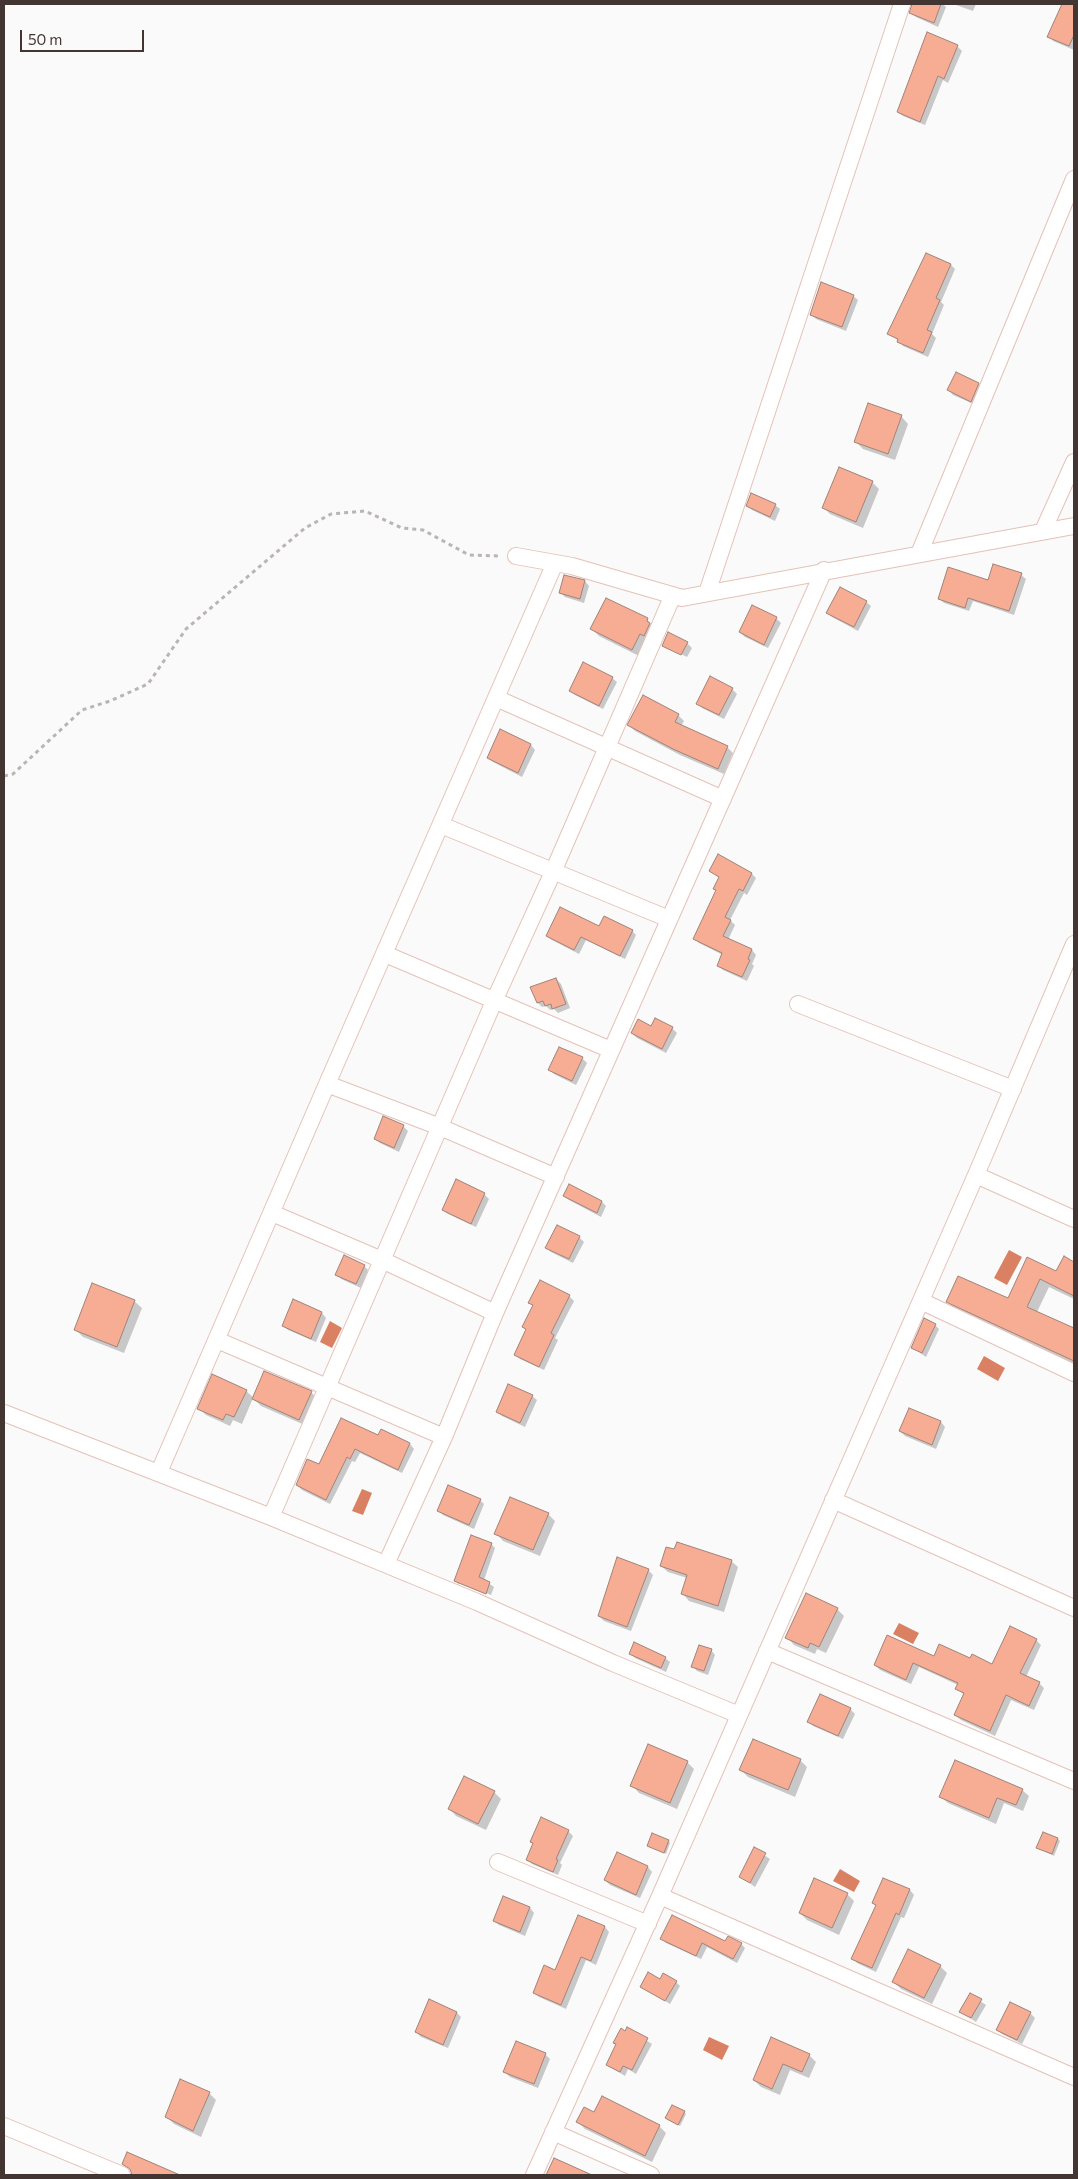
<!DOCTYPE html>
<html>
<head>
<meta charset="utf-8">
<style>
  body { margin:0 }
  #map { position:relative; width:1078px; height:2179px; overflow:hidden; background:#fafafa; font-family:Commissioner,sans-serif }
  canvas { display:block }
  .frame { position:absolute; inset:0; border:5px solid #433632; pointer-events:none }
  .scale { position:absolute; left:20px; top:30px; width:124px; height:22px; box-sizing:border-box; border:2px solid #433632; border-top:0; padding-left:6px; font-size:15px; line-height:18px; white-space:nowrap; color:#433632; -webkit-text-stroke:4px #fafafa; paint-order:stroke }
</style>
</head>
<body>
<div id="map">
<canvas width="1078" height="2179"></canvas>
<div class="frame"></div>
<div class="scale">50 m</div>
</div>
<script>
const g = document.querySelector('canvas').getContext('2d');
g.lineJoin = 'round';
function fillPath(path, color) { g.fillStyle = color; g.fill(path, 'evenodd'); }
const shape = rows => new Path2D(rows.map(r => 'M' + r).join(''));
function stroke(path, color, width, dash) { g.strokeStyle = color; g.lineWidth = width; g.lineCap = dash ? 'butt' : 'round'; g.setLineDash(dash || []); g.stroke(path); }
fillPath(shape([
  [1009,1250,1022,1257,1007,1285,994,1278],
  [330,1321,342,1328,332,1348,320,1342],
  [984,1356,1005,1368,998,1381,977,1369],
  [362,1489,372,1493,363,1515,352,1511],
  [899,1623,919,1633,913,1644,893,1634],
  [840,1869,860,1881,854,1892,833,1881],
  [709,2037,729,2046,722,2060,703,2050]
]), '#da8063');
fillPath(shape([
  [914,4,943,4,946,7,938,27,916,17,911,13],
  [953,4,976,4,973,11],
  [1062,4,1074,4,1074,50,1053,41,1049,36],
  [957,46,962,51,948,83,943,80,925,125,903,116,898,112],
  [927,254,951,265,955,269,941,302,944,305,932,334,936,338,928,357,903,346,899,341,889,334],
  [853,296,858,300,846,331,816,319,811,314],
  [978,384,983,389,976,405,953,395,949,390],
  [901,416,908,424,895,460,863,449,855,441],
  [872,482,879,489,863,528,830,514,823,507],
  [775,505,780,509,775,521,752,510,748,506],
  [1021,575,1026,579,1014,615,973,601,969,611,944,603,939,598,989,582],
  [565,576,585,581,589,586,584,603,565,597,560,592],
  [866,602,871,606,858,631,832,617,828,613],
  [776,618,781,623,768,648,745,637,740,632],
  [647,620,654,627,639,656,599,636,592,629],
  [687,643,692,648,687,657,667,647,667,649,663,645],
  [612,678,617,682,603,709,575,695,570,691],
  [732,689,737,694,724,719,702,708,698,703],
  [678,715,684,721,681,726,727,747,733,753,724,774,680,755,635,731,629,725],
  [501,731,531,745,535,750,522,777,493,762,488,758],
  [719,856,752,874,756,878,747,895,744,893,730,920,735,925,728,940,752,950,756,955,752,964,754,966,747,981,723,970,718,965,723,955,699,943,694,938,717,891,720,878,711,871],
  [600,928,632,931,636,935,625,959,586,940,579,954,552,940,547,936],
  [556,979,561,984,570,1008,558,1013,554,1009,550,1010,546,1006,542,1007,538,1003],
  [652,1027,672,1028,677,1033,666,1053,637,1038,632,1033],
  [582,1058,587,1063,576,1085,554,1074,550,1070],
  [403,1126,408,1131,399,1152,380,1143,375,1139],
  [569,1186,602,1202,606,1206,601,1217,569,1200,564,1196],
  [484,1194,489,1199,476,1227,448,1214,443,1210],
  [579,1237,584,1242,573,1263,551,1252,547,1248],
  [1064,1258,1074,1263,1074,1299,1049,1287,1037,1312,1074,1329,1074,1364,956,1310,948,1302,1008,1300,1027,1259,1057,1272],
  [364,1266,368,1270,361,1288,341,1279,337,1274],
  [569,1296,574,1301,555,1338,558,1340,544,1370,520,1359,516,1355,527,1330,524,1327,534,1306,530,1303],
  [134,1301,142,1308,124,1353,83,1337,76,1330],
  [294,1301,322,1313,326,1318,316,1342,288,1330,283,1325],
  [935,1325,939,1329,926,1357,913,1348],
  [246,1391,254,1398,311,1392,318,1400,307,1426,261,1406,253,1398,242,1424,233,1420,230,1426,206,1415,199,1408],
  [532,1396,537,1400,525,1427,502,1416,497,1412],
  [909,1409,941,1422,945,1427,936,1449,905,1436,900,1431],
  [379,1437,410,1444,414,1449,402,1473,360,1453,355,1462,352,1461,330,1504,302,1490,297,1485,319,1466],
  [480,1500,484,1504,474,1529,443,1515,439,1510],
  [548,1514,555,1521,540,1556,503,1541,496,1533],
  [491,1544,495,1548,484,1580,494,1587,491,1595,459,1582,459,1585,456,1581],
  [731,1561,738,1567,724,1612,689,1601,683,1594,687,1578,668,1572,661,1566],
  [648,1570,653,1575,631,1631,604,1621,599,1616],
  [837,1609,844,1616,826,1653,817,1649,815,1654,794,1645,787,1637],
  [1036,1640,1041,1645,1026,1677,1039,1683,1044,1688,1034,1710,1011,1700,995,1736,961,1720,955,1715,964,1695,957,1688,958,1685,919,1667,911,1684,880,1670,875,1665,935,1658,970,1660,992,1665],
  [711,1650,715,1655,708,1675,697,1671,693,1666],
  [631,1653,665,1658,670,1662,666,1672,635,1658],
  [850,1709,855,1714,843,1739,813,1726,809,1721],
  [800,1760,807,1767,795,1797,748,1777,741,1770],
  [687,1762,694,1769,677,1809,639,1793,632,1785],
  [1022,1790,1029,1796,1023,1811,1004,1803,996,1824,948,1803,941,1797],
  [494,1792,501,1799,486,1830,456,1816,449,1808],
  [568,1831,573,1836,560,1863,562,1865,558,1875,532,1864,528,1860,534,1844,532,1842],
  [1058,1839,1060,1841,1054,1856,1038,1848],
  [668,1841,670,1843,666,1854,649,1846],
  [755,1849,770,1859,755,1887,740,1876],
  [617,1854,648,1867,652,1872,640,1898,610,1885,605,1880],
  [884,1879,910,1890,914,1895,904,1918,901,1917,876,1972,857,1963,853,1958,877,1906,873,1903],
  [847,1894,854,1901,839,1935,807,1920,800,1913],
  [504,1898,530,1908,534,1913,525,1936,499,1925,494,1921],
  [579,1917,605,1927,609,1932,596,1965,586,1960,566,2009,539,1997,534,1993,556,1972],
  [662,1938,741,1944,745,1948,737,1963,707,1947,701,1959,666,1943],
  [940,1966,947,1973,932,2004,901,1989,894,1982],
  [660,1980,676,1982,680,1986,670,2004,641,1986],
  [970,1994,986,2005,976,2022,961,2012],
  [457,2013,461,2017,448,2048,421,2037,416,2032],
  [1030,2013,1035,2018,1022,2044,1002,2034,998,2030],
  [628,2029,652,2044,636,2074,628,2069,625,2076,607,2065],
  [771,2039,809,2055,816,2062,809,2078,790,2070,780,2095,761,2087,754,2080],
  [545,2054,550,2059,538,2088,510,2077,505,2072],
  [209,2093,216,2100,201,2137,174,2124,166,2116],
  [684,2112,686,2114,680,2126,666,2118],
  [594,2114,659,2126,666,2133,652,2162,585,2129,578,2122]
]), '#0003');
const building = shape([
  [912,4,941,4,934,23,909,13,912,4],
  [1062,4,1074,4,1074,35,1069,46,1047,37,1062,4],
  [927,32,958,45,944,79,938,76,920,122,897,112,927,32],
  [926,253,951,264,936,298,940,300,927,330,932,332,923,353,897,342,898,339,887,334,926,253],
  [821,282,854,295,842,327,810,315,821,282],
  [956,372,979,383,971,402,947,390,956,372],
  [868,403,902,415,888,454,854,442,868,403],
  [839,467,873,481,856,522,822,508,839,467],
  [751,493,776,504,770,517,746,506,751,493],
  [993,564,1022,573,1009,611,968,598,965,608,938,599,948,567,988,580,993,564],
  [564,575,585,580,580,599,559,593,564,575],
  [840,587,867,601,854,627,826,613,840,587],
  [606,598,648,618,647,621,650,623,644,636,640,634,632,650,590,629,606,598],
  [752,605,777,617,764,645,739,632,752,605],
  [668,632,688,642,681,655,662,646,668,632],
  [583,662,613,677,599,706,569,691,583,662],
  [710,676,733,688,719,715,696,704,710,676],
  [643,695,679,714,675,722,728,746,718,769,673,749,627,725,643,695],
  [500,729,531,744,518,773,487,758,500,729],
  [718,854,752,873,743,891,739,889,725,917,731,920,723,936,752,949,748,959,750,960,742,977,717,966,722,953,693,939,716,890,713,889,719,877,709,871,718,854],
  [560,907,599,926,604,916,633,930,620,956,581,937,574,950,546,936,560,907],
  [556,978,566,1004,552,1009,551,1004,545,1006,543,1001,537,1003,530,987,556,978],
  [655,1018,673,1027,662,1049,631,1033,638,1019,651,1026,655,1018],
  [559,1047,583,1057,572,1081,548,1070,559,1047],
  [383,1116,404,1125,394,1148,374,1139,383,1116],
  [456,1179,485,1193,471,1224,442,1210,456,1179],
  [569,1184,602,1201,597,1213,563,1196,569,1184],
  [557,1225,580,1236,569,1259,545,1248,557,1225],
  [344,1255,365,1265,356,1284,335,1275,344,1255],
  [1064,1256,1074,1262,1074,1296,1040,1279,1027,1307,1074,1328,1074,1361,946,1302,958,1276,1008,1298,1027,1257,1056,1271,1064,1256],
  [540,1280,570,1295,551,1333,554,1335,539,1367,514,1355,526,1329,522,1327,533,1305,528,1303,540,1280],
  [92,1283,135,1300,117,1347,74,1330,92,1283],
  [293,1299,322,1312,311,1339,282,1326,293,1299],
  [924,1318,936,1324,922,1353,911,1348,924,1318],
  [264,1371,312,1391,299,1420,252,1399,264,1371],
  [212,1374,247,1390,234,1417,226,1414,223,1420,197,1409,212,1374],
  [508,1384,533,1395,520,1423,496,1412,508,1384],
  [909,1408,941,1421,932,1445,899,1431,909,1408],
  [341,1418,378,1435,381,1429,410,1443,398,1470,355,1449,350,1459,347,1457,326,1500,296,1485,307,1459,319,1464,341,1418],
  [448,1485,481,1499,469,1525,437,1511,448,1485],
  [510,1497,549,1513,533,1550,494,1534,510,1497],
  [471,1535,492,1543,479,1577,490,1582,486,1594,454,1581,471,1535],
  [677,1542,732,1560,718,1606,681,1594,687,1575,660,1566,666,1547,674,1549,677,1542],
  [617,1557,649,1569,627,1627,598,1616,617,1557],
  [806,1593,838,1608,819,1647,810,1643,808,1648,785,1638,806,1593],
  [1010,1626,1037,1639,1020,1673,1040,1682,1029,1706,1006,1695,990,1731,954,1715,964,1693,955,1689,958,1683,913,1663,906,1680,874,1665,887,1635,934,1656,939,1644,970,1658,972,1654,992,1664,1010,1626],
  [634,1642,666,1657,661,1668,629,1654,634,1642],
  [699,1645,712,1649,704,1671,691,1667,699,1645],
  [820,1694,851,1708,838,1736,807,1722,820,1694],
  [753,1739,801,1759,788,1790,739,1770,753,1739],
  [648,1744,688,1761,670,1803,630,1786,648,1744],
  [955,1760,1023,1789,1016,1805,997,1798,989,1818,939,1797,955,1760],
  [464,1776,495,1791,478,1824,448,1809,464,1776],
  [541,1817,569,1830,556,1859,558,1860,553,1872,526,1860,533,1843,530,1842,541,1817],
  [1043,1832,1058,1838,1052,1854,1036,1848,1043,1832],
  [652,1833,669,1840,664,1853,647,1846,652,1833],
  [754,1847,766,1853,750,1883,739,1877,754,1847],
  [617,1852,648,1866,636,1895,604,1880,617,1852],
  [814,1878,848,1893,832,1928,799,1913,814,1878],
  [883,1878,910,1889,899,1915,896,1913,872,1968,851,1959,876,1905,872,1903,883,1878],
  [503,1896,530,1907,520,1932,493,1921,503,1896],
  [578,1915,605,1926,591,1961,581,1957,561,2005,533,1993,544,1965,555,1970,578,1915],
  [672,1915,725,1941,728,1936,742,1943,733,1959,702,1943,696,1956,660,1939,672,1915],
  [908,1949,941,1965,924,1998,892,1982,908,1949],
  [648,1972,660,1979,663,1973,677,1981,665,2001,640,1987,648,1972],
  [970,1993,982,1999,971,2018,959,2012,970,1993],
  [429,1999,457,2012,443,2045,415,2032,429,1999],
  [1010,2002,1031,2012,1017,2040,996,2030,1010,2002],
  [627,2027,648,2038,632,2070,623,2066,620,2072,606,2065,616,2044,613,2043,621,2028,625,2031,627,2027],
  [771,2037,810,2054,802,2072,783,2064,772,2089,753,2080,771,2037],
  [516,2041,546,2053,534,2084,503,2072,516,2041],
  [180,2079,210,2092,193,2131,165,2117,180,2079],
  [602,2096,660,2125,645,2156,576,2122,584,2107,594,2112,602,2096],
  [672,2105,685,2111,678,2125,665,2118,672,2105],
  [127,2152,180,2175,132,2175,130,2169,122,2164,127,2152],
  [554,2158,592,2175,546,2175,554,2158]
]);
fillPath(building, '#f7ac94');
stroke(building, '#a18278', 1);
const minor = shape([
  [1043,531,1074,462],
  [919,554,1074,179],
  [516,556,572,566,682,598,1074,526],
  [707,593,902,4],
  [496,698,723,799],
  [441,825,669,919],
  [385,954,611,1050],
  [798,1004,1013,1089],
  [327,1084,440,1127,556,1177],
  [976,1175,1074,1219],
  [272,1213,382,1260,495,1313],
  [921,1301,1074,1373],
  [217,1340,444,1437],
  [4,1413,271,1517,477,1602,613,1663,739,1715],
  [159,1472,327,1084,555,563],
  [833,1500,1074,1608],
  [271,1517,495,999,553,872,673,595],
  [386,1564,444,1437,495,1313,824,570],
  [767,1651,1074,1781],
  [498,1862,648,1924],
  [660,1896,1074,2077],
  [4,2126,122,2175],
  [553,2132,651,2175],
  [534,2175,660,1896,976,1175,1074,944]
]);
stroke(minor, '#e4c2b7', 18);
stroke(shape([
  [4,776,13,774,82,710,110,701,148,684,186,629,305,528,331,514,365,511,402,528,423,530,469,555,501,556]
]), '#bab5b4', 3, [4, 4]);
stroke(minor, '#fff', 16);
</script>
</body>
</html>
